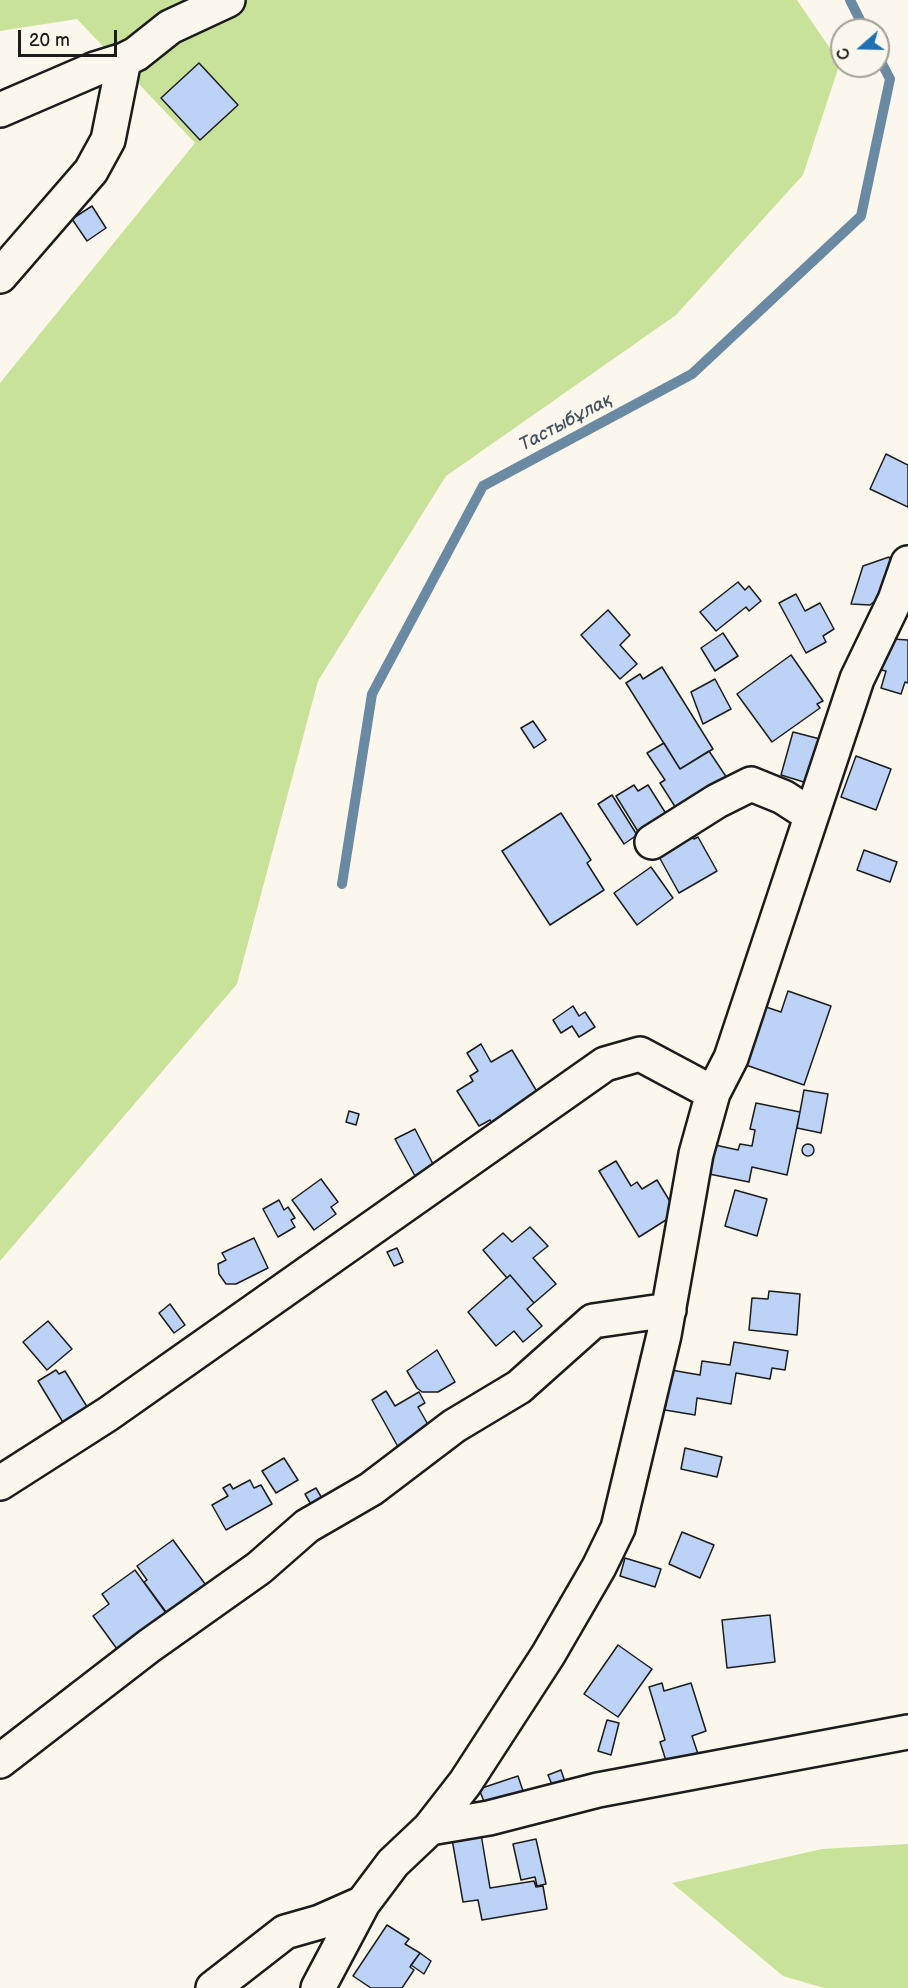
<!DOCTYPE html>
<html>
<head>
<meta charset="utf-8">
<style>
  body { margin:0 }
  #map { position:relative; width:908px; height:1988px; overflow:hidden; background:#fbf7ec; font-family:"Balsamiq Sans",sans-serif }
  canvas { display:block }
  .north { position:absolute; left:830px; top:18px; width:60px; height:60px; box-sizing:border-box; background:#fbf7ec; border:2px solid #a29f99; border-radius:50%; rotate:250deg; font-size:16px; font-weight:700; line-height:24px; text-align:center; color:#1c1c1c }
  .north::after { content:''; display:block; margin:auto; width:21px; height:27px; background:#1f6fb2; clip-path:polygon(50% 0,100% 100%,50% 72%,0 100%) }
  .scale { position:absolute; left:18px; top:30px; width:99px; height:27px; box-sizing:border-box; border:3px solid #1c1c1c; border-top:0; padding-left:8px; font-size:18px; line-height:21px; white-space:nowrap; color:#1c1c1c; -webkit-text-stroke:4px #fbf7ec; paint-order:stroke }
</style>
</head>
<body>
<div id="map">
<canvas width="908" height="1988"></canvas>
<div class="north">С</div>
<div class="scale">20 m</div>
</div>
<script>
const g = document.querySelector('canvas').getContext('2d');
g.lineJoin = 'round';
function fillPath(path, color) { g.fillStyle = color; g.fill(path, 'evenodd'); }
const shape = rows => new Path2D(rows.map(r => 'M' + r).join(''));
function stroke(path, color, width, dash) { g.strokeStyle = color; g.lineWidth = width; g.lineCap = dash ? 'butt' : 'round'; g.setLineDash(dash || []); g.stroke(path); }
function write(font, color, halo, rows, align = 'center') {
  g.font = font + ' "Balsamiq Sans",sans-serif'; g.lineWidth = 6; g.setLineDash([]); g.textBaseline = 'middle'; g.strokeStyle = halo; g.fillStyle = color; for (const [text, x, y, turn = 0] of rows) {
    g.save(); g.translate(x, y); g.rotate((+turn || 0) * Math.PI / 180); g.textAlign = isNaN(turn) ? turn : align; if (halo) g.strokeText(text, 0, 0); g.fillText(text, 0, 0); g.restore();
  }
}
fillPath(shape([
  [0,0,797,0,840,63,803,175,676,315,446,476,318,681,237,984,0,1261,0,383,195,143,77,19,0,31],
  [908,1844,908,1988,824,1988,783,1976,672,1883,822,1849]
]), '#c9e299');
stroke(shape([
  [850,0,865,30],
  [342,884,372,694,483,486,692,374,861,216,890,79,878,56]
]), '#6a89a2', 10);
const building = shape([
  [199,63,238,105,200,140,161,98,199,63],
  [92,206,106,228,87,241,72,219,92,206],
  [886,454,908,465,908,507,870,489,886,454],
  [889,557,894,570,880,597,870,605,851,604,863,566,889,557],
  [738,582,745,590,749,586,761,601,749,611,746,607,716,631,700,612,738,582],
  [796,594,805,611,820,603,834,629,823,636,826,642,806,653,779,603,796,594],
  [608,610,630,635,620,645,637,664,620,679,581,635,608,610],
  [723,633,738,656,715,671,701,648,723,633],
  [893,639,908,640,908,683,905,682,901,694,881,688,886,671,881,670,888,644,893,639],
  [791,655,823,701,817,704,820,708,772,742,737,694,791,655],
  [662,667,713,749,680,769,626,683,640,674,643,679,662,667],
  [715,679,731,709,703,724,691,692,715,679],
  [533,721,546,740,534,748,521,728,533,721],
  [793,732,820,739,807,783,781,775,793,732],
  [664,743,680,769,709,751,731,784,681,816,660,783,665,780,647,753,664,743],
  [856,756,891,769,876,810,841,797,856,756],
  [634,785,638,791,648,785,670,820,642,838,616,796,634,785],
  [612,795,637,835,624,844,598,804,612,795],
  [561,813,591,860,587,863,604,890,550,925,502,851,561,813],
  [689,831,694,839,698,837,717,871,679,893,658,855,689,831],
  [864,850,897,862,890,882,857,870,864,850],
  [651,867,673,898,637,925,614,893,651,867],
  [788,991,831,1006,804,1085,743,1064,763,1006,781,1012,788,991],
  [573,1006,579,1016,585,1012,595,1027,579,1037,572,1026,561,1033,553,1020,573,1006],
  [481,1044,491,1062,512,1050,542,1100,495,1128,490,1120,479,1126,457,1091,473,1081,470,1076,478,1071,467,1053,481,1044],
  [804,1090,828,1094,821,1133,797,1128,804,1090],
  [756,1103,800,1112,787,1175,752,1167,749,1182,709,1174,715,1145,738,1150,740,1144,752,1146,755,1130,750,1129,756,1103],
  [349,1111,359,1114,356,1125,346,1122,349,1111],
  [415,1129,434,1166,415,1176,395,1139,415,1129],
  '802 1150a6 6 0 1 1 12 0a6 6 0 1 1-12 0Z',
  [616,1161,631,1186,637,1182,642,1189,657,1180,677,1213,639,1237,599,1171,616,1161],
  [321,1179,338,1202,331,1207,336,1214,314,1230,292,1200,321,1179],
  [735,1190,767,1199,757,1236,725,1226,735,1190],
  [279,1200,284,1210,288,1207,295,1218,291,1220,295,1227,278,1237,263,1209,279,1200],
  [530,1227,548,1246,533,1258,556,1284,534,1303,510,1275,507,1278,483,1250,503,1233,512,1242,530,1227],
  [254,1238,268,1268,236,1284,226,1284,219,1274,218,1264,226,1260,222,1253,254,1238],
  [397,1248,403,1262,394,1266,387,1252,397,1248],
  [510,1275,534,1303,527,1309,542,1326,523,1342,514,1331,496,1346,468,1312,510,1275],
  [769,1291,800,1294,797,1335,749,1330,752,1298,768,1299,769,1291],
  [170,1304,185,1325,174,1333,159,1313,170,1304],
  [48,1321,72,1349,47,1370,23,1342,48,1321],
  [734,1342,788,1351,785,1370,772,1368,770,1379,736,1373,731,1404,697,1398,695,1415,665,1410,671,1370,700,1375,702,1361,730,1365,734,1342],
  [437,1350,455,1382,438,1392,422,1392,417,1388,407,1371,437,1350],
  [56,1370,59,1374,65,1371,89,1410,64,1424,38,1381,56,1370],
  [386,1391,395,1406,419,1392,425,1403,418,1407,434,1435,402,1454,372,1400,386,1391],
  [685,1448,722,1457,717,1477,681,1469,685,1448],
  [284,1458,298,1480,276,1493,262,1471,284,1458],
  [250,1480,254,1488,261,1485,272,1504,226,1530,212,1505,228,1496,223,1488,230,1484,233,1489,250,1480],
  [316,1488,327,1507,316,1513,305,1494,316,1488],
  [682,1532,714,1545,700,1578,669,1564,682,1532],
  [173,1540,208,1588,169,1616,144,1582,147,1580,137,1566,173,1540],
  [625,1558,661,1569,655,1587,620,1576,625,1558],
  [135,1570,166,1613,117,1649,93,1616,109,1604,102,1594,135,1570],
  [770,1615,775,1662,727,1668,722,1620,770,1615],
  [618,1645,652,1669,618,1717,584,1694,618,1645],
  [662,1683,664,1691,691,1683,706,1731,692,1736,698,1754,667,1764,660,1742,665,1740,649,1687,662,1683],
  [607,1720,619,1723,611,1755,598,1751,607,1720],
  [561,1770,565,1782,553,1787,548,1775,561,1770],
  [518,1776,524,1794,485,1804,479,1789,518,1776],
  [481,1834,490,1888,534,1881,536,1887,543,1886,547,1909,482,1920,478,1900,463,1902,452,1839,481,1834],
  [536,1839,546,1884,537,1886,535,1877,521,1880,513,1844,536,1839],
  [387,1925,409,1939,405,1944,420,1953,410,1967,414,1970,402,1988,371,1988,353,1976,387,1925],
  [420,1953,431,1961,424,1974,411,1965,420,1953]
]);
fillPath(building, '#bcd2f6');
stroke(building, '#1c1c1c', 1.5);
const street = shape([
  [124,60,136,54,170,27,228,0],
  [0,110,95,69,124,60,108,140,91,171,0,276],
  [652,842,717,801,751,784,783,797,811,815],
  [0,1483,108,1414,605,1064,640,1054,713,1093],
  [0,1761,149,1646,259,1568,307,1526,371,1489,454,1426,519,1387,593,1321,669,1310],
  [430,1828,489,1818,598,1790,908,1732],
  [213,1988,285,1932,320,1922,363,1903],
  [318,1988,363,1903,393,1863,430,1828,465,1783,548,1655,599,1567,618,1528,664,1335,696,1154,713,1093,731,1058,857,679,895,600,908,563]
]);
stroke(street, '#1c1c1c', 38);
stroke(street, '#fbf7ec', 33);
write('italic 18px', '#43535f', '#fbf7ec', [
  ["Тастыбұлақ",566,423,-28]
]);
</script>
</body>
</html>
